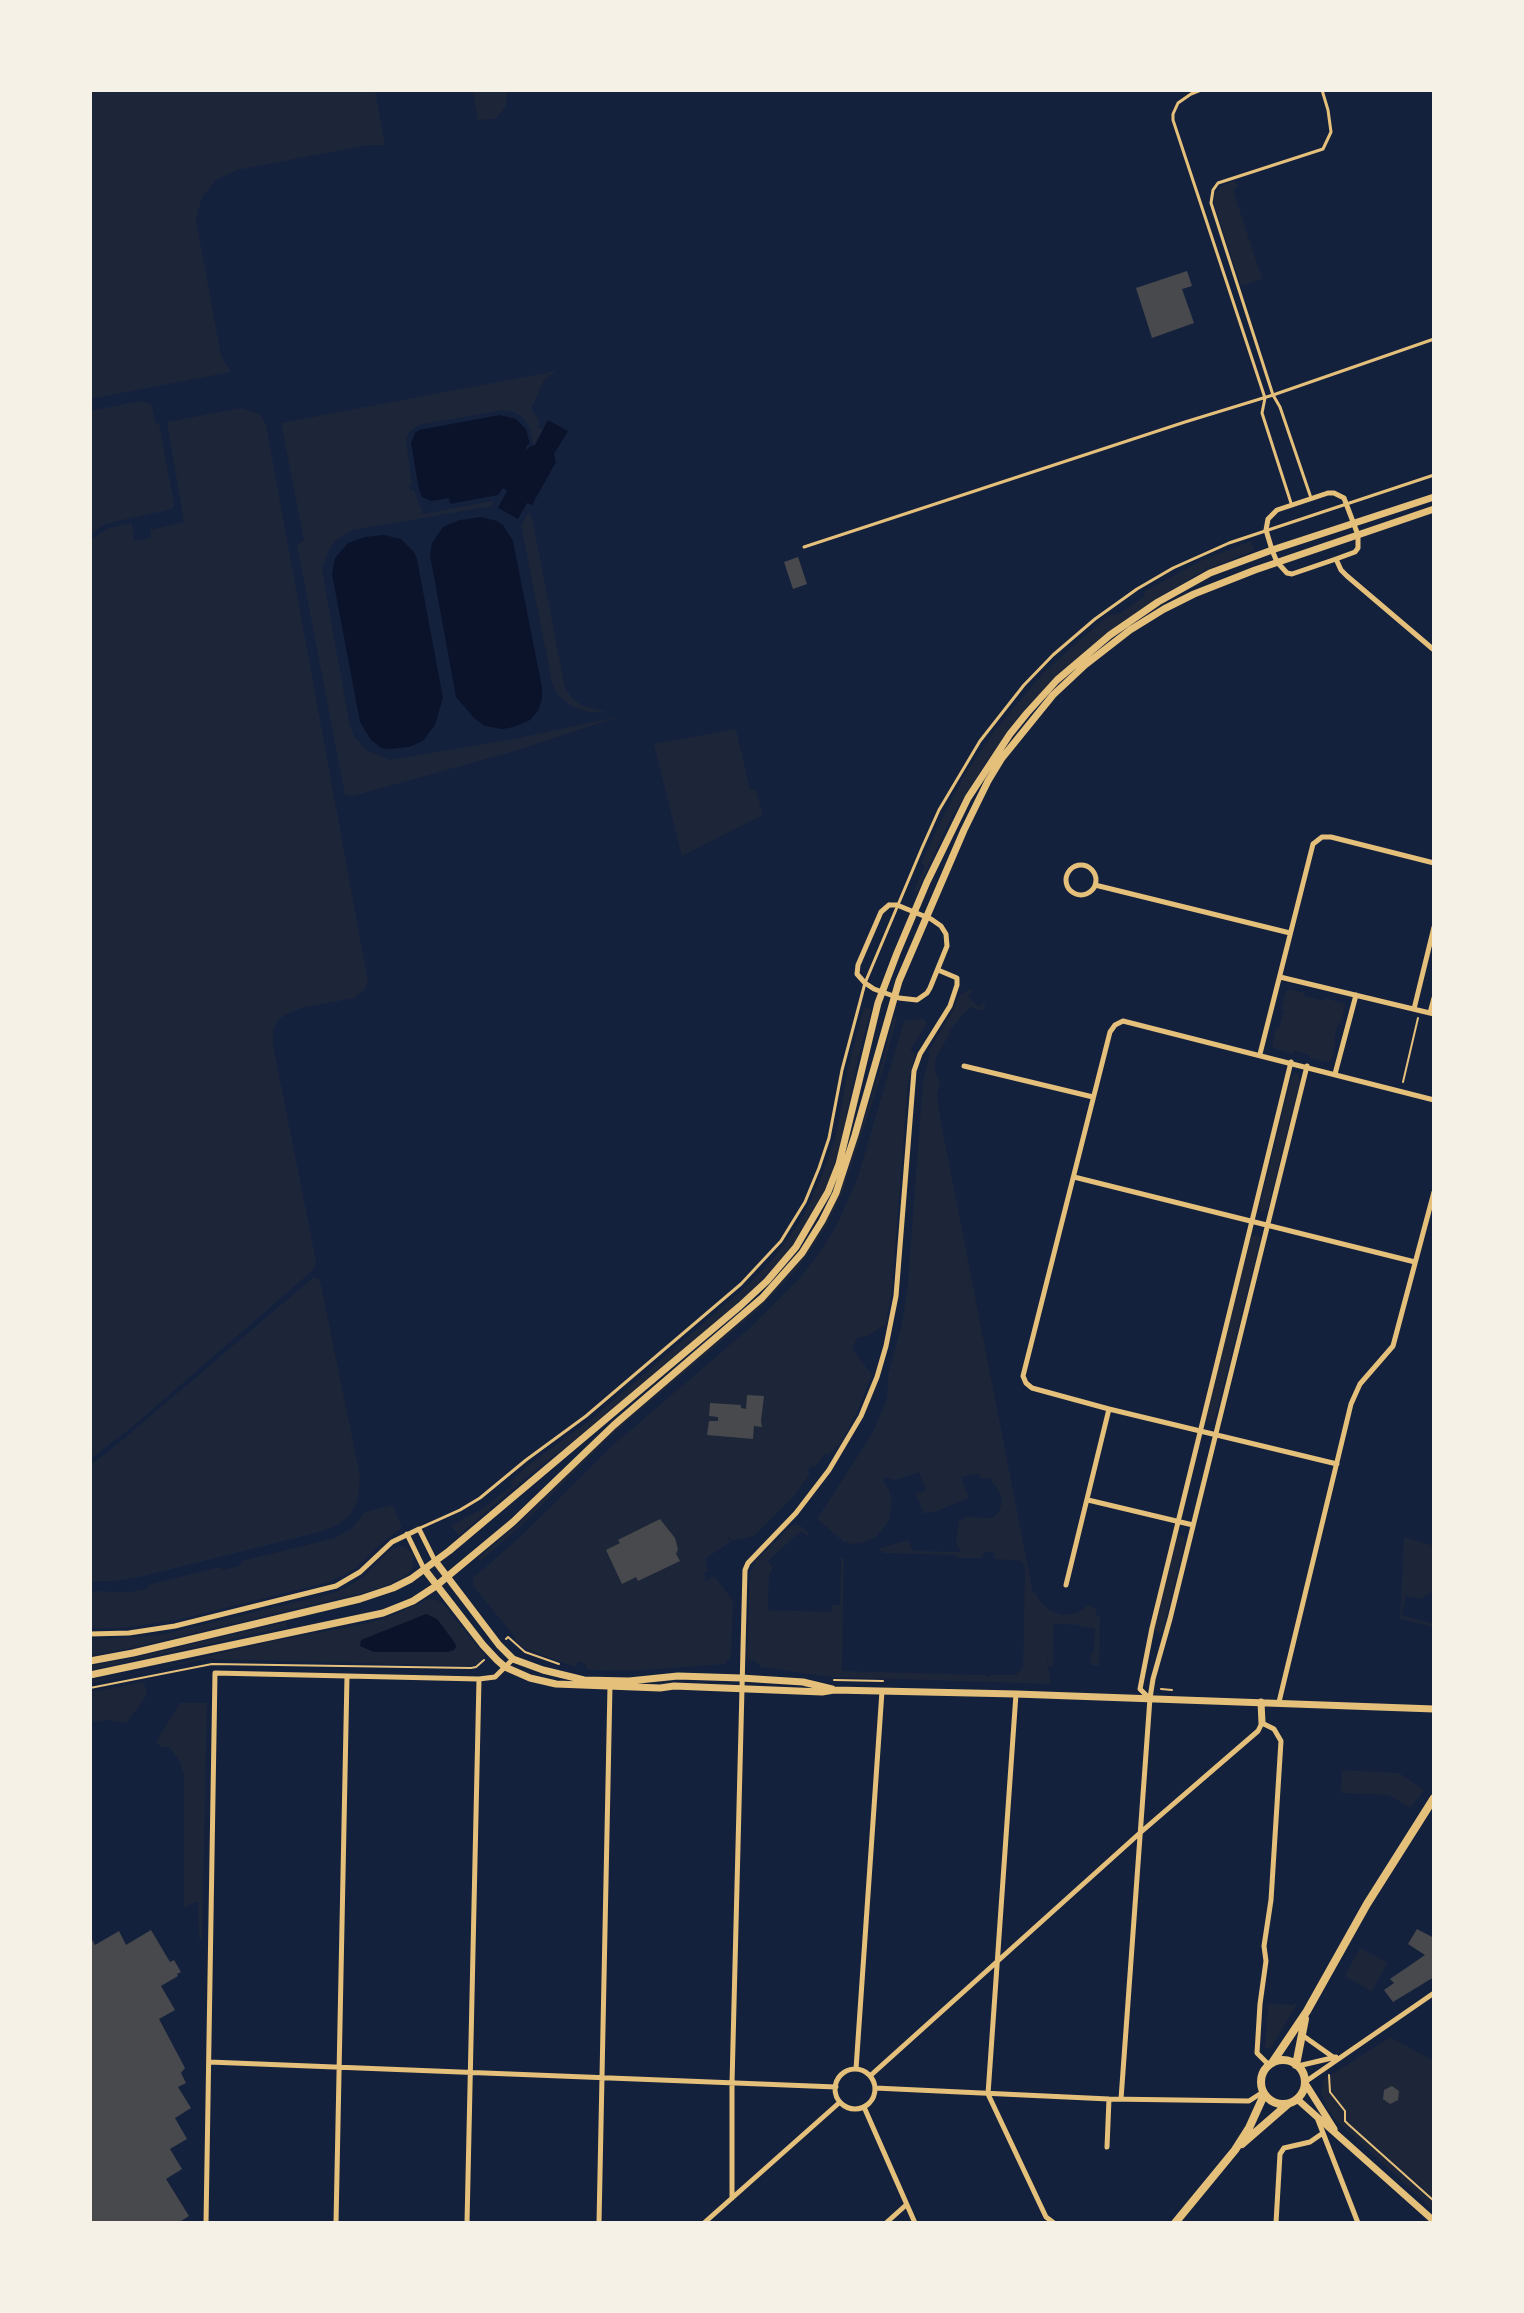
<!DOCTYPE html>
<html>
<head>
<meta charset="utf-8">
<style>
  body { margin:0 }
  #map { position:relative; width:1524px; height:2313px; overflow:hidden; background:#14213d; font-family:Poppins,sans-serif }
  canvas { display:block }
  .frame { position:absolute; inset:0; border:92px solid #f6f1e7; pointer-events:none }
</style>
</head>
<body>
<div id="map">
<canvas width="1524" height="2313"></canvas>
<div class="frame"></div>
</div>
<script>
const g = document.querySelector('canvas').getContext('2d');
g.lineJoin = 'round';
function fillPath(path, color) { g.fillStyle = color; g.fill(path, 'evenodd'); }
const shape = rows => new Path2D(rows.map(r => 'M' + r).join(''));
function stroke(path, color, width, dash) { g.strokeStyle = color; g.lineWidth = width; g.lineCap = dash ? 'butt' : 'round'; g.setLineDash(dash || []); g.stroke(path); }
fillPath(shape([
  [90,90,375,90,385,145,368,145,237,170,216,180,202,197,196,220,221,355,231,372,90,399],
  [472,90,507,90,506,106,496,119,478,120],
  [1233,181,1239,185,1233,190,1262,279,1241,286,1214,203,1215,194,1220,187],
  [556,371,544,380,532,407,532,410,539,420,538,427,543,430,535,443,533,444,530,427,523,418,514,412,504,410,419,425,409,432,406,440,412,485,409,485,410,490,414,490,423,514,491,501,494,503,492,506,353,530,336,540,329,550,322,569,349,722,354,736,366,750,390,760,514,739,621,716,515,751,353,796,345,795,297,545,304,540,281,423],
  [140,401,151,404,156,424,159,423,174,504,172,509,105,524,90,535,90,411],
  [241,408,261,415,266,425,368,982,364,990,354,998,301,1008,287,1014,278,1020,273,1030,273,1045,316,1261,313,1270,131,1428,90,1459,90,540,108,528,132,523,134,541,151,538,150,530,184,522,167,422],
  [529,512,533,522,565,688,573,699,583,706,606,712,588,712,571,706,557,694,552,683,521,525],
  [1251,541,1254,550,1201,572,1127,619,1090,647,1059,674,1013,726,987,761,950,820,917,892,914,891,925,866,921,864,935,833,964,776,996,729,1044,672,1103,620,1112,614,1117,615,1144,597,1145,591,1203,560],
  [736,729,750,790,756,790,763,815,682,856,654,744],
  [1289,989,1304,993,1304,996,1324,1001,1325,998,1345,1004,1341,1024,1338,1023,1334,1041,1336,1042,1331,1060,1327,1062,1310,1058,1310,1055,1294,1051,1293,1054,1274,1048,1272,1044,1276,1028,1279,1028,1284,1011,1281,1009,1286,991],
  [968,990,973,990,968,997,979,1007,986,1001,983,1011,970,1007,949,1031,950,1034,936,1057,935,1070,940,1084,937,1094,939,1112,1033,1593,1036,1593,1039,1600,1049,1610,1062,1615,1077,1613,1088,1605,1097,1609,1096,1615,1100,1616,1099,1666,1091,1665,1091,1653,1094,1653,1095,1628,1081,1627,1081,1625,1056,1624,1054,1625,1053,1666,1049,1667,1046,1657,1051,1684,831,1677,761,1667,753,1660,749,1661,747,1655,750,1573,756,1560,791,1526,796,1524,802,1527,809,1533,808,1536,801,1531,768,1561,773,1567,769,1576,768,1610,832,1612,832,1605,840,1605,841,1558,844,1558,842,1671,985,1675,990,1677,990,1675,1016,1675,1023,1668,1025,1569,1022,1561,995,1559,993,1551,983,1553,982,1558,958,1558,955,1555,884,1553,878,1549,908,1540,913,1551,961,1552,956,1543,959,1521,966,1517,993,1518,1000,1510,1002,1499,997,1488,991,1481,992,1479,980,1478,978,1474,969,1475,961,1478,969,1498,932,1513,931,1511,924,1514,916,1494,926,1490,919,1472,895,1480,885,1477,883,1480,889,1490,892,1502,889,1521,876,1537,861,1543,849,1544,847,1540,846,1543,844,1542,817,1519,872,1434,887,1399,888,1375,901,1328,907,1293,923,1082,930,1054,928,1052,951,1014,960,995],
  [864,1007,871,1009,858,1059,840,1148,827,1185,815,1210,792,1248,747,1296,583,1435,538,1468,459,1535,451,1526,485,1507,513,1485,510,1482,527,1466,593,1418,747,1286,774,1258,802,1219,823,1173,836,1135,848,1068],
  [894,1016,897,1018,881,1076,842,1194,827,1225,798,1268,758,1310,611,1435,522,1525,480,1561,478,1558,517,1525,605,1436,758,1306,795,1267,823,1226,844,1182,883,1059],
  [908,1020,923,1019,927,1023,910,1051,915,1054,908,1082,892,1288,886,1324,868,1336,857,1338,852,1349,872,1375,858,1409,842,1441,828,1455,825,1454,815,1467,812,1465,807,1471,810,1474,794,1496,754,1536,732,1541,729,1537,728,1538,730,1542,705,1559,708,1564,705,1566,709,1570,704,1573,706,1578,703,1582,714,1576,733,1601,731,1656,725,1664,634,1671,595,1670,586,1669,585,1663,578,1662,577,1666,575,1667,526,1649,515,1641,516,1638,473,1586,473,1578,519,1538,613,1445,753,1325,799,1279,820,1252,836,1226,857,1180,904,1021],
  [1297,1072,1300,1081,1268,1208,1262,1212,1259,1208,1291,1078],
  [1256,1235,1260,1238,1260,1241,1215,1419,1210,1422,1206,1418,1250,1241,1252,1236],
  [314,1277,320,1280,360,1476,358,1500,350,1515,339,1524,323,1531,139,1577,114,1581,90,1581,90,1465,108,1452],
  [393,1505,402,1528,385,1540,356,1568,330,1582,177,1620,122,1628,90,1628,90,1591,130,1592,148,1588,148,1585,220,1567,223,1570,240,1566,242,1561,335,1538,352,1528,365,1512],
  [1178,1535,1184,1536,1185,1541,1163,1631,1159,1634,1154,1630],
  [1404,1537,1434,1546,1434,1591,1420,1599,1406,1596,1402,1615,1434,1624,1434,1627,1400,1619],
  [401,1546,407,1548,414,1555,412,1570,401,1579,375,1590,122,1650,90,1656,90,1640,160,1635,337,1592,362,1578,390,1550],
  [429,1599,437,1600,444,1605,485,1656,477,1664,471,1666,207,1659,90,1683,90,1681,132,1674,273,1641,364,1624,393,1615],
  [286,1622,287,1627,90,1670,90,1666,133,1658],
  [144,1682,147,1695,126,1723,109,1720,90,1722,90,1692],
  [180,1703,207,1703,202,1939,199,1939,198,1902,195,1902,184,1908,184,1775,179,1760,169,1747,161,1747,156,1742],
  [1342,1770,1399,1773,1424,1790,1410,1808,1389,1795,1341,1793],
  [1360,1948,1387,1962,1372,1992,1345,1976],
  [1295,2003,1297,2004,1270,2049,1265,2048,1268,2004,1294,2005],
  [1390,2037,1434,2061,1434,2207,1432,2209,1334,2118,1327,2108,1321,2094,1323,2082,1326,2076,1328,2077]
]), '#1d2539');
fillPath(shape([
  [500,415,516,419,526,429,530,444,527,445,525,452,529,447,535,445,548,420,568,431,554,454,556,462,532,505,527,503,518,519,498,508,507,491,503,488,498,495,450,504,449,498,431,501,422,497,419,490,411,443,415,433,419,430],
  [481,517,497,521,503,525,513,541,542,687,542,699,538,711,530,720,514,727,502,729,485,726,474,718,456,697,430,555,432,543,443,527,460,520],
  [384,535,401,539,414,552,417,559,443,698,435,725,423,741,409,747,389,749,381,748,371,740,360,722,332,574,335,558,348,543,365,537],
  [426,1614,437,1619,455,1643,456,1647,454,1650,448,1652,374,1652,360,1646,361,1640]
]), '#0b132b');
fillPath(shape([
  [1187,271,1192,286,1182,289,1194,323,1152,338,1136,288],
  [798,557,807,584,793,589,784,562],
  [747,1395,764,1396,761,1421,762,1427,754,1426,753,1439,707,1435,709,1421,718,1421,718,1417,709,1416,710,1403,741,1405,741,1408,746,1409],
  [660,1519,675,1538,678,1549,676,1554,680,1561,638,1581,636,1577,622,1584,606,1550,620,1543,618,1540],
  [1417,1929,1434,1938,1434,1977,1393,2002,1384,1990,1394,1983,1390,1979,1425,1955,1408,1944],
  [151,1930,170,1962,174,1960,181,1972,177,1974,178,1976,161,1986,175,2010,159,2019,185,2068,181,2073,186,2083,178,2087,191,2108,175,2118,187,2139,170,2149,182,2169,166,2179,189,2216,178,2223,90,2223,90,1936,95,1945,119,1931,126,1945],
  [1392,2086,1399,2091,1398,2100,1390,2104,1383,2099,1384,2090]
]), '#48494c');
stroke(shape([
  [1403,1082,1418,1018],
  [506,1639,508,1637,525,1652,559,1664],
  [834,1680,883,1681],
  [90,1688,212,1664,471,1668,476,1667,484,1660],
  [1161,1689,1172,1690],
  [1329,2075,1330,2092,1345,2111,1345,2121,1348,2124,1434,2201]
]), '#e5c07b', 2);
stroke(shape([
  [1201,90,1191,94,1178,103,1173,114,1173,120,1265,398,1262,413,1291,503],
  [1433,90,1434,94],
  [1311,498,1280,407,1273,395,1211,203,1213,190,1218,183,1323,149,1331,132,1328,110,1322,90],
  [804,547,1185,422,1273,395,1434,339],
  [420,1528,460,1510,480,1498,526,1460,586,1416,741,1284,781,1241,805,1202,819,1168,829,1138,842,1070,865,983,922,848,939,810,980,741,1024,685,1053,655,1095,619,1137,589,1173,568,1229,543,1434,475],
  [90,1807,90,1815]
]), '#e5c07b', 3);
stroke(shape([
  [1328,493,1334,493,1344,498,1358,535,1358,548,1355,552,1336,559,1292,574,1287,573,1277,562,1272,550,1266,530,1268,519,1277,510,1328,493],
  [1336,559,1341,570,1347,576,1434,650],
  '1066 880a15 15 0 1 1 30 0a15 15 0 1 1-30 0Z',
  [1095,885,1290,933],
  [889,905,897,905,931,919,941,926,946,934,947,946,930,988,927,993,917,1000,899,998,874,989,865,983,857,974,858,965,881,912,889,905],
  [1280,977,1434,1014],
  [1414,1009,1434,927],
  [1430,1013,1434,998],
  [1260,1054,1313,844,1322,837,1331,837,1434,863],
  [964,1066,1093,1097],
  [1335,1074,1356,995],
  [1074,1177,1415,1262],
  [1337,1464,1109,1409,1032,1388,1026,1383,1023,1376,1110,1032,1115,1025,1123,1021,1434,1100],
  [1088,1500,1193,1525],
  [407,1534,424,1569],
  [1066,1585,1109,1409],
  [90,1634,129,1633,175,1626,336,1586,360,1572,392,1542,419,1529,435,1561],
  [1016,1694,988,2094,1046,2217,1054,2223],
  [1149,1698,1140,1689,1152,1628,1291,1062],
  [1279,1702,1351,1404,1360,1384,1393,1346,1434,1192],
  [1302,2035,1333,2057],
  [209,2062,836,2087],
  [1298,2066,1336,2057],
  [856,2069,882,1691],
  '835 2089a20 20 0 1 1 40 0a20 20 0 1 1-40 0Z',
  [870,2076,1141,1832,1258,1731,1262,1723,1274,1729,1281,1741,1271,1900,1264,1946,1266,1961,1260,2004,1257,2053,1269,2065],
  [1305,2082,1434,1993],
  [875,2088,1109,2099,1249,2101,1263,2092],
  [1121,2099,1150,1698,1153,1679,1170,1619,1307,1066],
  [864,2107,915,2223],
  [1318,2120,1358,2223],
  [1107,2147,1109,2099],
  [732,2198,732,2083,745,1570,748,1563,796,1513,829,1470,861,1416,877,1377,886,1346,896,1296,914,1071,920,1054,950,1006,957,985,957,978,938,970],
  [206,2223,215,1673,479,1679,495,1677,513,1659],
  [336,2223,347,1676],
  [467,2223,479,1679],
  [599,2223,610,1686],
  [704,2223,840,2102],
  [886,2223,906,2205],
  [1276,2223,1280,2154,1284,2148,1310,2142,1323,2133]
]), '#e5c07b', 5);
stroke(shape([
  [436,1562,499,1645,513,1659,543,1670,584,1680,629,1681,678,1676,741,1678,803,1682,832,1689],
  [425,1570,483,1645,497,1660,505,1667,530,1678,556,1684,660,1688,674,1686,822,1692,834,1690,1016,1694,1434,1709],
  [1261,1702,1262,1723],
  [1305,2083,1334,2129],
  [1297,2099,1434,2221]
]), '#e5c07b', 7);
stroke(shape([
  [90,1661,133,1653,360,1599,393,1588,411,1579,449,1551,740,1306,767,1281,796,1247,828,1192,839,1164,878,1003,897,953,927,882,968,798,1010,734,1027,713,1057,680,1110,635,1158,602,1210,573,1272,550,1434,497],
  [90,1675,383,1613,413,1601,436,1586,513,1522,614,1425,762,1298,802,1253,822,1221,836,1193,855,1135,899,981,964,830,988,781,1002,758,1053,695,1085,665,1130,630,1164,609,1194,594,1255,570,1434,509]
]), '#e5c07b', 7);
stroke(shape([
  '1261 2082a22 22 0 1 1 44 0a22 22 0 1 1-44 0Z',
  [1272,2063,1307,2011,1367,1904,1434,1798],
  [1296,2065,1305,2019],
  [1242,2144,1288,2104],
  [1175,2223,1235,2150,1249,2128,1264,2095]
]), '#e5c07b', 8);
</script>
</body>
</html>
